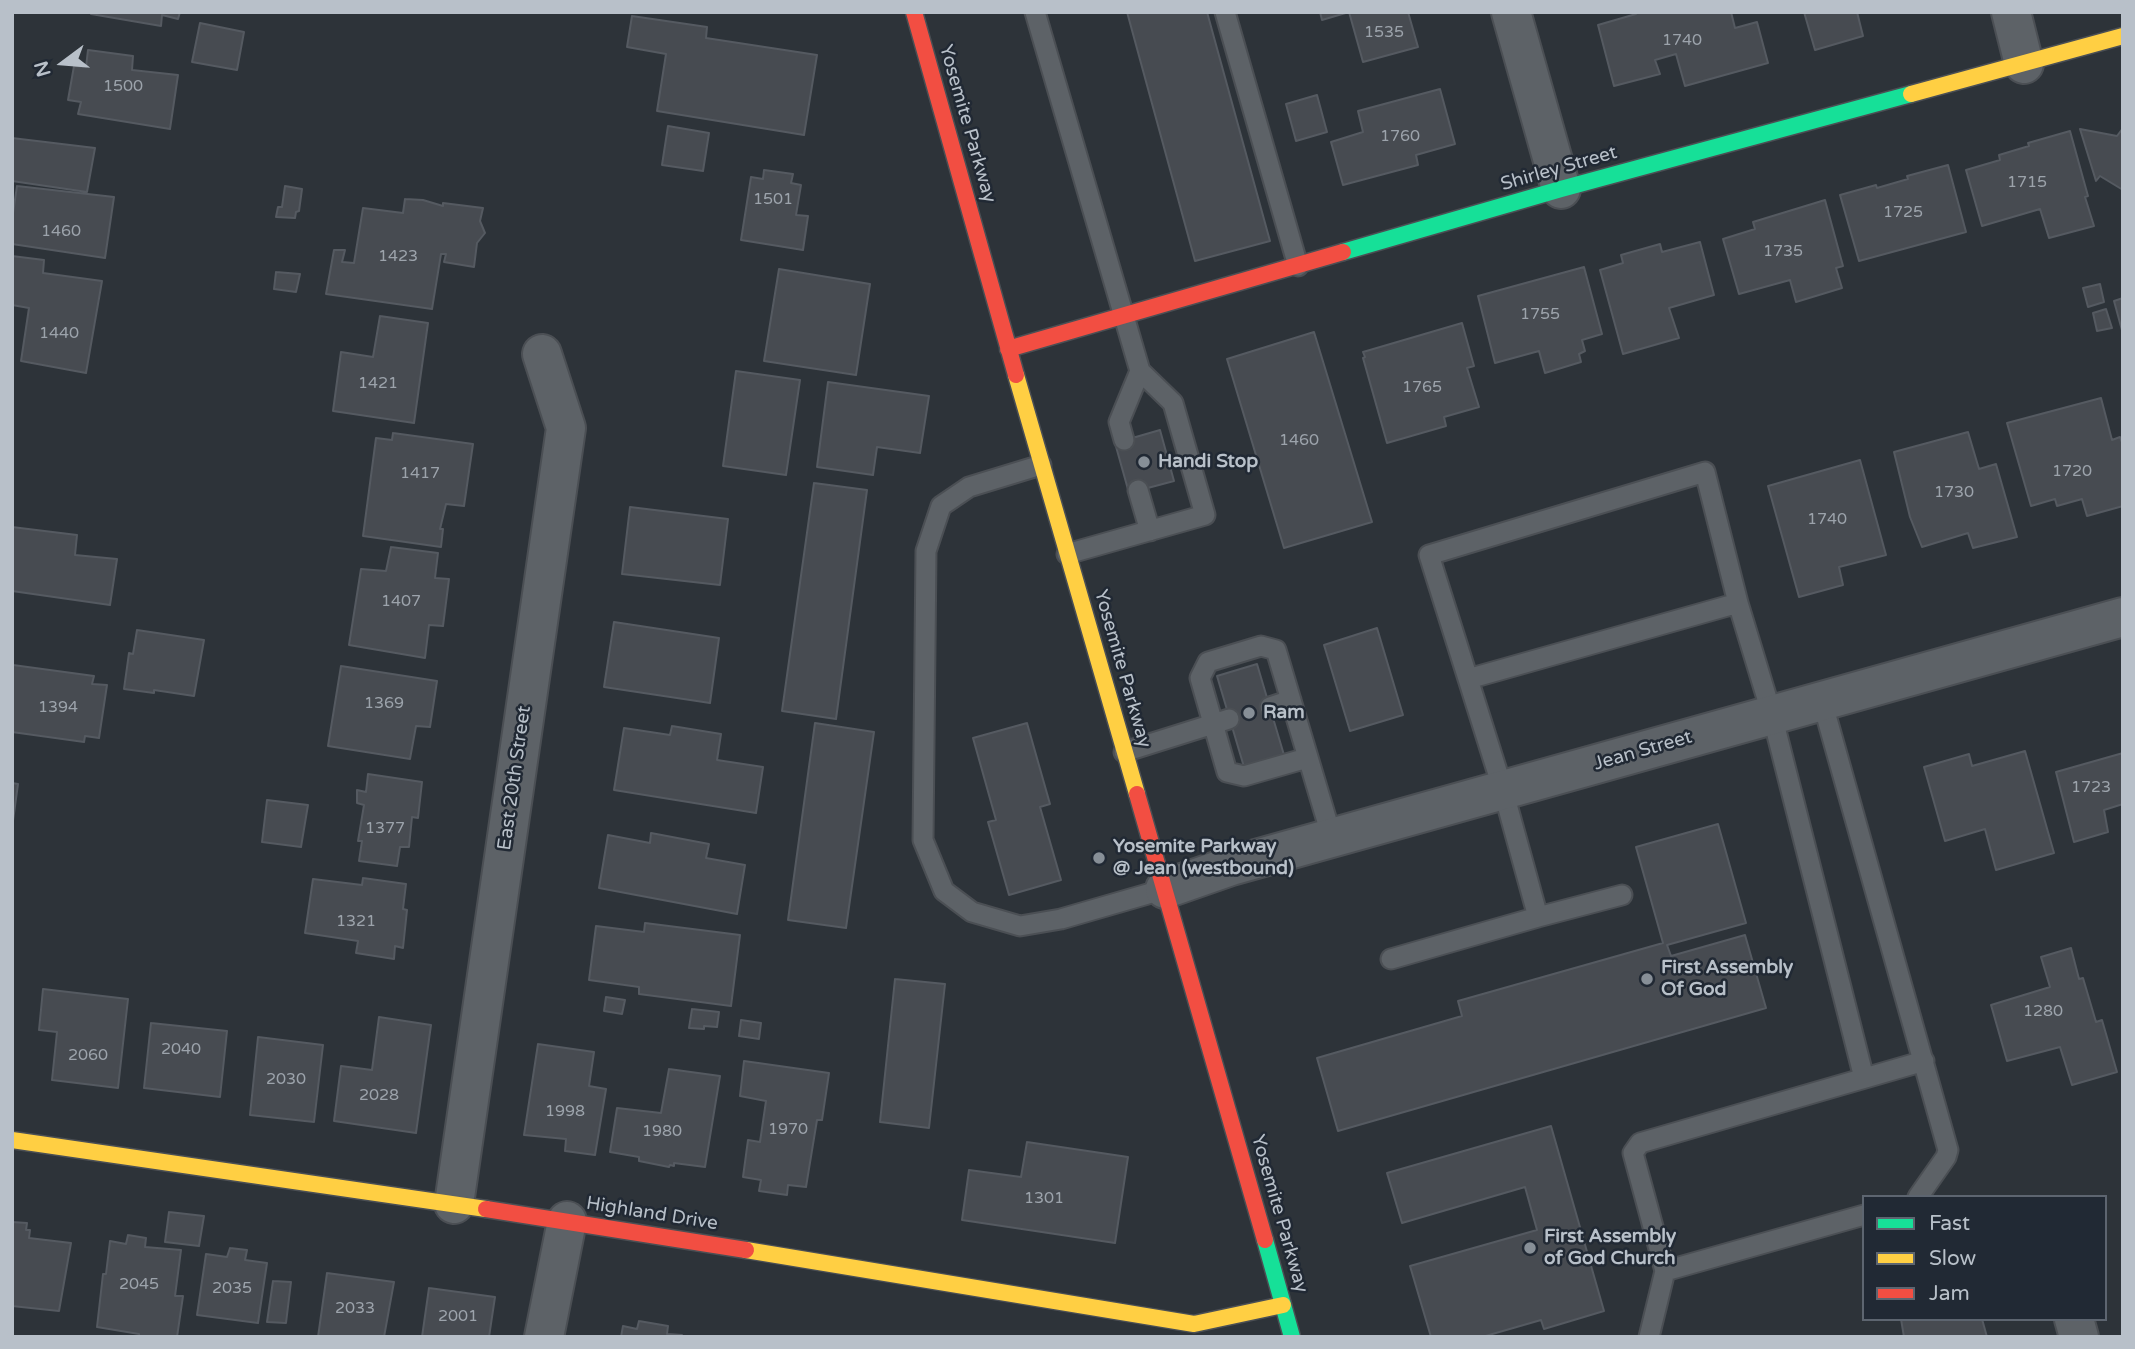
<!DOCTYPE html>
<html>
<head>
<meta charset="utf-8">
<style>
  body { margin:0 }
  #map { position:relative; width:2135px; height:1349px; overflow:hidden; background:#2d3339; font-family:"Varela Round",sans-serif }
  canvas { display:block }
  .frame { position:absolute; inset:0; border:14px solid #b8c0c9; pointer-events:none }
  .legend { position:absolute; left:1862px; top:1195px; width:245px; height:126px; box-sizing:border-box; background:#212934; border:2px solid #5d6570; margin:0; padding:9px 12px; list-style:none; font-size:21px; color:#b8c0c9 }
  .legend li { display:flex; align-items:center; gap:14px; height:35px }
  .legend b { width:35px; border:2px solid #5d6570 }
  .north { position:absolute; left:28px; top:28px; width:70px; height:70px; -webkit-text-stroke:5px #212934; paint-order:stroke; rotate:254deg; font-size:19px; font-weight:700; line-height:28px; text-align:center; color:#b8c0c9 }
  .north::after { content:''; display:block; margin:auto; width:24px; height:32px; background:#b8c0c9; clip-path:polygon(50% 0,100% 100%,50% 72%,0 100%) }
</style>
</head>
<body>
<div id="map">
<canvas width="2135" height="1349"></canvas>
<div class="frame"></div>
<ul class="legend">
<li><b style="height:9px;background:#16e098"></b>Fast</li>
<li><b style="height:9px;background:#ffcf43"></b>Slow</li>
<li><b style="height:9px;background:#f24e42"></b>Jam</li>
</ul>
<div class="north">N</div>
</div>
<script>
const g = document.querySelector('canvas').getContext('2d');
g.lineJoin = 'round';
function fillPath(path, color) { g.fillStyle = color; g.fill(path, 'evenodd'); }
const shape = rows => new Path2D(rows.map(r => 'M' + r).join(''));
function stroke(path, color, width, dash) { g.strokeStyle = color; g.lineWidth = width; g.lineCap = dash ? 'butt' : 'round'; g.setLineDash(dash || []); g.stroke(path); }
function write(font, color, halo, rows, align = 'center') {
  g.font = font + ' "Varela Round",sans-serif'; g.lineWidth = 5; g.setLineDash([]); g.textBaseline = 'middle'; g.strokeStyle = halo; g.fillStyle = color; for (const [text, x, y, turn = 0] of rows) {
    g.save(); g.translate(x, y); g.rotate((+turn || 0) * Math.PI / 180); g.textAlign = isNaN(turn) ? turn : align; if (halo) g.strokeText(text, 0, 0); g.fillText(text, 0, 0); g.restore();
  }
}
const building = shape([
  [91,12,180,12,178,19,162,15,161,26,91,14,91,12],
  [1127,12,1207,12,1270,241,1195,261,1127,12],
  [1320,12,1408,12,1418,47,1363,62,1349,12,1322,20,1320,12],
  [1636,12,1731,12,1735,28,1757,22,1768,63,1685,86,1676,54,1655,60,1660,74,1614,86,1598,25,1636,14,1636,12],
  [1804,12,1857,12,1863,36,1815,50,1804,12],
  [632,16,707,27,706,38,817,55,804,135,657,111,666,54,627,47,632,16],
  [200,23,244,32,237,70,192,62,200,23],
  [88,50,133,56,132,70,178,75,170,129,78,114,81,102,68,100,74,66,86,67,88,50],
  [1440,89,1455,144,1416,155,1418,165,1343,185,1331,142,1363,132,1358,111,1440,89],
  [1317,95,1327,132,1296,141,1286,104,1317,95],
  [668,126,709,133,703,171,662,165,668,126],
  [2123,128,2123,190,2100,176,2096,181,2080,129,2117,136,2123,128],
  [2070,131,2088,196,2085,197,2094,226,2049,238,2040,209,1982,226,1966,170,2000,160,1999,155,2029,146,2028,143,2070,131],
  [12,138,95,148,87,192,12,181,12,138],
  [1948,165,1966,232,1859,261,1840,195,1876,185,1877,188,1908,179,1907,176,1948,165],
  [764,170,793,174,791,183,801,185,796,215,808,216,803,250,741,240,751,177,763,179,764,170],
  [17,186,114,197,105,258,12,244,12,220,17,186],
  [285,186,302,189,299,211,296,212,295,218,276,217,278,207,282,207,285,186],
  [405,199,423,200,443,206,443,203,483,208,480,221,485,233,477,243,474,267,444,262,446,254,441,254,432,309,326,294,334,250,345,250,342,262,354,263,363,208,403,213,405,199],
  [1825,200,1843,266,1836,268,1842,288,1796,302,1790,280,1739,294,1723,239,1755,229,1753,222,1825,200],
  [1700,242,1714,295,1669,308,1679,338,1623,354,1600,270,1623,263,1621,255,1660,244,1662,252,1700,242],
  [12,256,44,260,43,273,102,281,86,373,21,361,29,308,12,305,12,256],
  [1584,267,1602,334,1582,340,1585,351,1579,354,1581,362,1545,373,1539,351,1495,363,1478,296,1584,267],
  [779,269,870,284,856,375,764,361,779,269],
  [276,272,300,274,296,292,274,289,276,272],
  [2100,284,2104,302,2088,307,2083,288,2100,284],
  [2123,298,2123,334,2114,301,2123,298],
  [2106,309,2112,328,2097,331,2093,313,2106,309],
  [380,316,428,323,414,423,333,411,341,352,373,357,380,316],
  [1462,323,1474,366,1467,368,1479,407,1444,417,1446,426,1387,443,1363,358,1365,357,1363,352,1462,323],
  [1314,332,1372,522,1284,548,1227,359,1314,332],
  [736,371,800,380,786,475,723,466,736,371],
  [828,382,929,396,920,453,877,447,873,475,817,467,828,382],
  [2101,398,2112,440,2120,437,2123,445,2123,506,2087,516,2082,499,2057,506,2055,499,2031,506,2007,423,2101,398],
  [1160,430,1174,481,1129,493,1115,443,1160,430],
  [1968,432,1979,469,1996,464,2017,537,1973,548,1968,533,1922,547,1910,517,1894,452,1968,432],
  [393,433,473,444,464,506,446,504,440,529,443,529,441,547,363,536,376,438,392,440,393,433],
  [1860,460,1886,555,1839,567,1843,585,1799,597,1768,486,1860,460],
  [814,483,867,490,836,719,782,711,814,483],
  [630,507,728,519,720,585,622,574,630,507],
  [12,527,77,535,75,555,117,559,110,605,12,591,12,527],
  [391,547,438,553,435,578,449,579,443,626,429,625,425,658,349,645,361,569,386,571,391,547],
  [614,622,719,638,710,703,604,687,614,622],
  [1377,628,1403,715,1350,731,1324,645,1377,628],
  [137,630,204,640,194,696,154,690,154,693,124,689,129,653,133,654,137,630],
  [1257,664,1284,755,1244,767,1217,676,1257,664],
  [13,665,94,676,92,684,107,685,99,738,85,736,84,742,12,732,13,665],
  [341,666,437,681,430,727,416,726,410,759,328,746,341,666],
  [815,723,874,732,846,928,788,920,815,723],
  [1027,723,1050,804,1040,807,1061,880,1009,895,988,822,996,820,973,738,1027,723],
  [672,726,721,734,717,760,763,767,756,813,614,790,624,728,670,735,672,726],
  [2025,751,2054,853,1996,870,1985,829,1945,841,1924,767,1969,754,1972,766,2025,751],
  [2123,753,2123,804,2104,810,2108,832,2074,842,2056,772,2123,753],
  [368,774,422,782,418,818,412,817,409,847,400,847,397,866,359,861,362,841,358,841,364,805,357,803,357,790,366,792,368,774],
  [12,783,18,784,12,828,12,783],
  [267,800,308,805,301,847,262,842,267,800],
  [1718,824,1746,923,1667,945,1671,956,1745,935,1766,1008,1338,1131,1317,1058,1462,1016,1458,1001,1663,943,1636,847,1718,824],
  [651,833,709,844,706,858,745,865,737,914,599,888,608,835,650,843,651,833],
  [363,878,406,884,403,909,407,910,403,948,395,946,394,959,356,953,358,941,305,933,313,879,362,885,363,878],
  [645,923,740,935,731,1006,639,994,639,987,589,980,596,926,644,932,645,923],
  [2071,948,2079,979,2083,978,2096,1022,2102,1020,2117,1072,2072,1085,2060,1047,2007,1061,1991,1005,2050,987,2041,957,2071,948],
  [895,979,945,984,929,1128,880,1122,895,979],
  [43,989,128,999,118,1088,52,1080,57,1032,39,1030,43,989],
  [606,997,625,1000,622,1014,604,1011,606,997],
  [692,1009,719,1012,717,1027,704,1026,704,1029,689,1028,692,1009],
  [379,1017,431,1025,416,1133,334,1121,341,1066,372,1070,379,1017],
  [741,1020,761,1023,759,1039,739,1036,741,1020],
  [151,1023,227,1031,220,1097,144,1088,151,1023],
  [258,1037,323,1045,314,1122,250,1115,258,1037],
  [538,1044,594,1052,589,1086,606,1089,595,1155,565,1151,566,1139,524,1135,538,1044],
  [744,1061,829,1073,822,1120,817,1120,806,1187,788,1185,787,1195,759,1191,761,1180,743,1177,748,1140,760,1142,766,1101,740,1096,744,1061],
  [669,1069,720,1076,705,1167,674,1163,674,1166,670,1165,669,1167,639,1161,639,1157,610,1152,617,1108,661,1113,669,1069],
  [1551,1126,1604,1311,1544,1329,1541,1320,1482,1337,1431,1337,1410,1266,1537,1230,1525,1187,1402,1223,1387,1173,1551,1126],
  [1027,1142,1128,1157,1115,1243,962,1220,969,1170,1021,1177,1027,1142],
  [169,1212,204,1216,199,1246,165,1242,169,1212],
  [12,1222,27,1223,26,1230,30,1230,29,1238,71,1243,59,1311,12,1306,12,1222],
  [128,1235,146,1238,145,1247,181,1250,175,1296,183,1296,177,1337,139,1337,139,1334,97,1327,103,1274,106,1274,110,1241,126,1244,128,1235],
  [230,1248,247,1250,245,1260,267,1263,258,1323,197,1315,206,1254,227,1257,230,1248],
  [327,1273,394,1282,384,1337,318,1337,327,1273],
  [273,1281,291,1282,286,1323,267,1322,273,1281],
  [429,1288,495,1297,489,1337,422,1337,429,1288],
  [1901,1319,1982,1319,1987,1337,1904,1337,1901,1319],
  [639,1321,668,1326,667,1334,682,1335,682,1337,621,1337,623,1326,637,1329,639,1321]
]);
fillPath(building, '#474b51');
stroke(building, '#555a61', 2);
const lane = shape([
  [1035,12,1140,371,1173,403,1205,515,1067,554],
  [1225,12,1298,266],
  [1124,440,1119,422,1140,371],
  [1041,465,969,487,941,506,926,551,923,840,944,891,972,912,1020,926,1061,919,1165,889],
  [1138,490,1150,531],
  [1468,679,1738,603],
  [1822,701,1948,1150,1946,1157,1918,1197],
  [1270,707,1291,700],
  [1124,752,1229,719],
  [1307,758,1244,776,1227,772,1200,678,1208,662,1261,646,1276,650,1332,838],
  [1538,917,1622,895],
  [1391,959,1538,917,1503,790,1429,555,1705,472,1738,603,1772,715,1864,1078],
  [1864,1215,1665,1271,1633,1153,1640,1143,1924,1061],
  [1649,1337,1665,1271]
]);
const street = shape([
  [1511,12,1561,189],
  [2011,12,2024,64],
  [1165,889,1231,866,2123,617],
  [454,1204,566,428,542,354],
  [2074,1319,2079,1337],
  [544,1337,567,1221]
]);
const fast = shape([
  [1343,252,1561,189,1911,94],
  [1265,1240,1292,1337]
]);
const slow = shape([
  [1911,94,2123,36],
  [1016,375,1137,794],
  [12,1140,486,1209],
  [746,1250,1194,1324,1283,1305]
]);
const jam = shape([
  [914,12,1016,375],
  [1008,349,1343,252],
  [1137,794,1265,1240],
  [486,1209,746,1250]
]);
stroke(lane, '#4b4f54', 23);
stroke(street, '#4b4f54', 42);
stroke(fast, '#4b4f54', 19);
stroke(slow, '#4b4f54', 19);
stroke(jam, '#4b4f54', 19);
stroke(lane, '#5d6267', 19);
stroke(street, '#5d6267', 38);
stroke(fast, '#16e098', 16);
stroke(slow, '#ffcf43', 16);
stroke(jam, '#f24e42', 16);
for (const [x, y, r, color] of [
  [1144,462,7,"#878f97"],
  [1249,713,7,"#878f97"],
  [1099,858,7,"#878f97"],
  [1647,979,7,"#878f97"],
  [1530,1248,7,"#878f97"]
]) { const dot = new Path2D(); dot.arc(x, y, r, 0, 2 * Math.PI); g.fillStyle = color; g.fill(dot); stroke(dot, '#212934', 2.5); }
write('16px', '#9ca3ab', null, [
  ["1535",1384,33],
  ["1740",1682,41],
  ["1500",123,87],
  ["1760",1400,137],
  ["1715",2027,183],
  ["1501",773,200],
  ["1725",1903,213],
  ["1460",61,232],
  ["1735",1783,252],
  ["1423",398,257],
  ["1755",1540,315],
  ["1440",59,334],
  ["1421",378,384],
  ["1765",1422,388],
  ["1460",1299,441],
  ["1720",2072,472],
  ["1417",420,474],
  ["1730",1954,493],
  ["1740",1827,520],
  ["1407",401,602],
  ["1369",384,704],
  ["1394",58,708],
  ["1723",2091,788],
  ["1377",385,829],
  ["1321",356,922],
  ["1280",2043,1012],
  ["2040",181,1050],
  ["2060",88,1056],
  ["2030",286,1080],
  ["2028",379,1096],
  ["1998",565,1112],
  ["1970",788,1130],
  ["1980",662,1132],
  ["1301",1044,1199],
  ["2045",139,1285],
  ["2035",232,1289],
  ["2033",355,1309],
  ["2001",458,1317]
]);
write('19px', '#b8c0c9', '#212934', [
  ["Yosemite Parkway",967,124,74],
  ["Shirley Street",1559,169,-16],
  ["Yosemite Parkway",1122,669,74],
  ["Jean Street",1643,751,-16],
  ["East 20th Street",515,778,-82],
  ["Highland Drive",652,1214,9],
  ["Yosemite Parkway",1279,1214,74]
]);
write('bold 19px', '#b8c0c9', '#212934', [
  ["Handi Stop",1158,462],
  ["Ram",1263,713],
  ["Yosemite Parkway",1113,847],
  ["@ Jean (westbound)",1113,869],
  ["First Assembly",1661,968],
  ["Of God",1661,990],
  ["First Assembly",1544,1237],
  ["of God Church",1544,1259]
], 'left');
</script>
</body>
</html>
